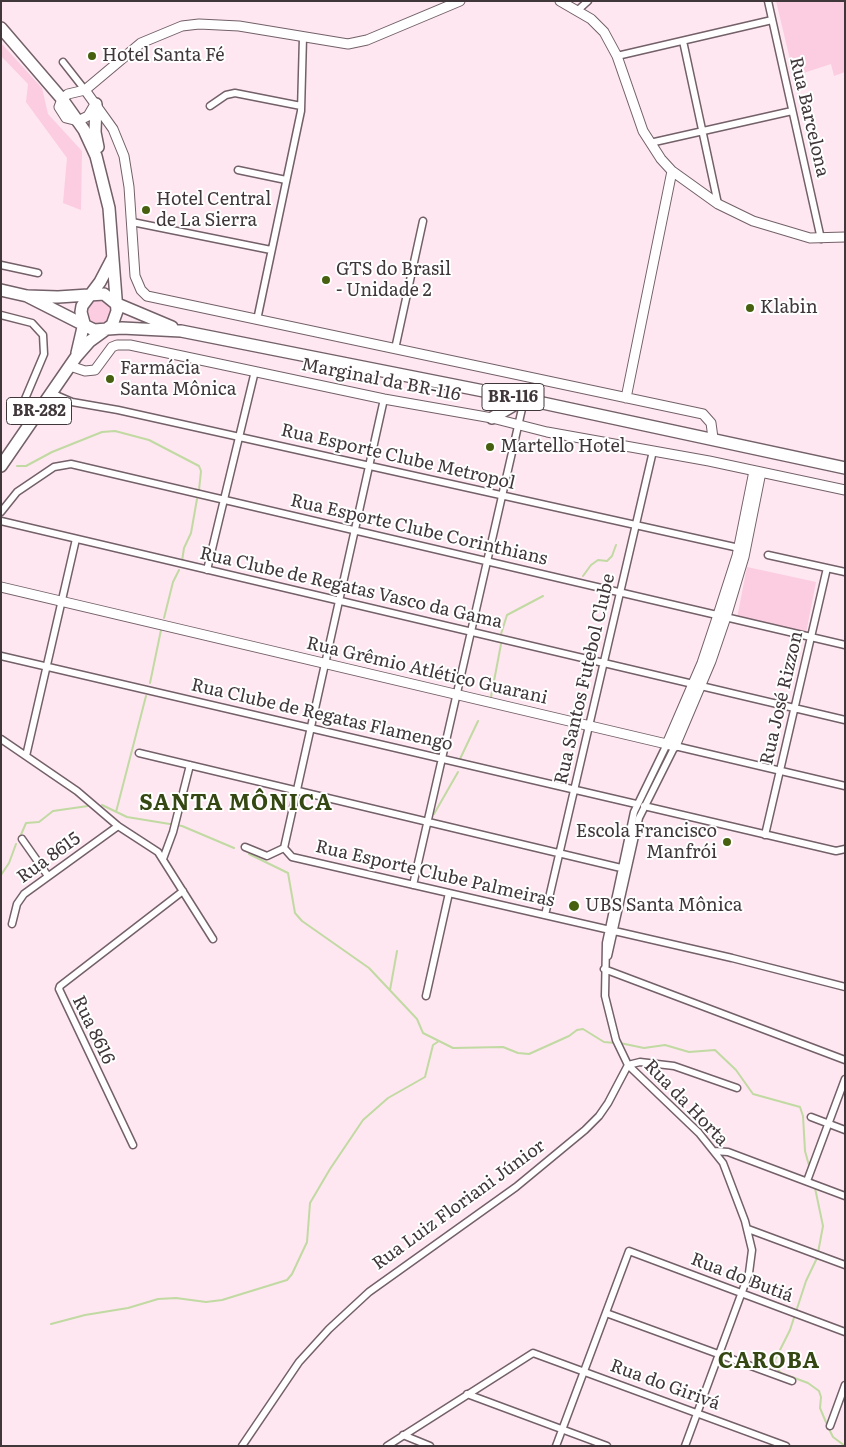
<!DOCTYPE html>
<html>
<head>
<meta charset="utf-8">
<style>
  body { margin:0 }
  #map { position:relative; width:846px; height:1447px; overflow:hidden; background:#fee7f0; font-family:Literata,serif }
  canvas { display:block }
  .frame { position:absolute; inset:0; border:2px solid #40373b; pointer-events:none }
</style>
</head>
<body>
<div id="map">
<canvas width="846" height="1447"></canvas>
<div class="frame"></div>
</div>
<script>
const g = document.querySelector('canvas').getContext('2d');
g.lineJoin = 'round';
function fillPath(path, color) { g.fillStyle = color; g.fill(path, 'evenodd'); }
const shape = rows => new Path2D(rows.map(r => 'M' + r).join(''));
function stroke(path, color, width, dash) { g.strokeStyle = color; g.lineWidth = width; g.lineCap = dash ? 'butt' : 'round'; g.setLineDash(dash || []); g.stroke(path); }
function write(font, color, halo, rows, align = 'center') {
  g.font = font + ' Literata,serif'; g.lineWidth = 4; g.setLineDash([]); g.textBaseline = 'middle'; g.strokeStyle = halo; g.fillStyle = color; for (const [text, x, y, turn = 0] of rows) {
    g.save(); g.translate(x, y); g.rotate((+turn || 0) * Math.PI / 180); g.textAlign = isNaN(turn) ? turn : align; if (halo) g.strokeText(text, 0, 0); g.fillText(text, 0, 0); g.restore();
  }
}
fillPath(shape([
  [776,1,845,1,845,72,834,76,831,64,794,76],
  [1,43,42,88,48,114,82,151,81,210,63,203,67,158,26,102,28,84,1,56],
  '86 312a13 13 0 1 1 26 0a13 13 0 1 1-26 0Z',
  [747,567,816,582,806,633,737,618]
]), '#fccce0');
stroke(shape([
  [17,466,26,466,52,452,102,432,115,431,149,440,199,466,201,471,199,490],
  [182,561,184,548,191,533,197,499],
  [583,576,591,565,598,560,607,561,612,556,616,545],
  [164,618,173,582,179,570],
  [501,634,507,615,543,596],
  [150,683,161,630],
  [491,697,501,644],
  [460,759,478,721],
  [102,805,127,817,182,826,234,848],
  [116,812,146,696],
  [434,814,458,772],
  [20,837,26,823,39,822,53,811,88,806],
  [249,854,288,873,295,913,302,921,369,968,417,1019,423,1033,453,1048,503,1047,518,1053,529,1054,569,1036,577,1030,583,1029,604,1042,615,1043],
  [1,875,9,863,16,844],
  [410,875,417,855],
  [390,990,397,951],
  [620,1043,644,1048,665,1045,689,1052,715,1050,736,1070,753,1094,800,1107,803,1116,805,1151,810,1169],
  [815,1188,823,1226,817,1258,806,1281,790,1330,775,1360,776,1368,781,1373,808,1383,819,1391,821,1397,820,1408,828,1427,833,1437,845,1446],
  [51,1324,85,1315,128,1308,158,1299,176,1298,206,1302,222,1300,287,1280,292,1274,307,1242,310,1203,330,1169,363,1120,388,1098,425,1077,433,1045,439,1041]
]), '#c1d9a2', 2);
const street = shape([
  [768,1,821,239],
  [578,10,588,1],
  [683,41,718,204],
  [617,56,772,20],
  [63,62,85,90],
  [210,106,226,95,235,93,301,106],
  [650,143,792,111],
  [238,170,286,180],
  [132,222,271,250],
  [1,265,38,273],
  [1,315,32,323,43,335,44,354,25,399],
  [257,320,301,111,303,37],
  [395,349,423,221],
  [51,393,72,402,118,410,739,548],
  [1,512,17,492,54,467,71,464,845,645],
  [1,521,693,684],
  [768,555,845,572],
  [207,570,255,371],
  [1,656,636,804],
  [701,686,845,720],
  [1,739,77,791,118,826,158,852,213,939],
  [667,744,634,812,606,943,605,996,616,1040,628,1065,699,1133,723,1163,745,1221,752,1250,749,1273,685,1446],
  [139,753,621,868],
  [26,756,76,539],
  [644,806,836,851,845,849],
  [765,835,827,568],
  [22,839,48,876],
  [245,847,267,856,284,848],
  [284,848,292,857,732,958,845,987],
  [284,848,384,399],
  [163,859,173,832,190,765],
  [413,885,524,400],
  [545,915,653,451],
  [12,924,17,904,24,894,118,826],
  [608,956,639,818,675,746,845,786],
  [604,969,845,1060],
  [426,996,449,893],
  [628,1065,640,1062,674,1066,737,1088],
  [811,1117,845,1130],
  [133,1145,59,989,60,986,183,891],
  [714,1151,728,1152,845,1196],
  [807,1181,845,1079],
  [748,1229,845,1265],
  [606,1313,792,1381],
  [467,1394,607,1446],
  [830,1426,845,1385],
  [403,1435,430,1446],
  [242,1446,299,1362,329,1329,369,1292,516,1187,585,1130,599,1116,608,1103,628,1065],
  [387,1446,533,1353,786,1446],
  [556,1446,629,1251,845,1332]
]);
const secondary = shape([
  [560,1,591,19,604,32,617,56,643,131,661,159,672,171,718,204,753,221,810,238,845,237],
  [85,90,113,129,124,156,129,187,135,276,141,290,147,296,703,414,711,423,713,438],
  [95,104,88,116,78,121,66,118,59,107,62,99,68,94,85,90,141,43,182,26,199,24,239,26,348,44,367,40,460,1],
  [70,366,85,371,95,370,112,347,117,345,130,345,384,399,492,418,547,432,709,461,845,490],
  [626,398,672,171],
  [1,587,675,746,711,661,726,617,744,557,761,472],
  [667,744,702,663,718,615,737,556,754,471]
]);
const highway = shape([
  [1,28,62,99,84,130,96,156,109,208,117,311,112,325,90,341,76,357,1,466],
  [96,104,95,132,98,147],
  [1,290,27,296,58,297,104,294,115,303,172,327],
  [27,296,94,330,122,328,181,331,524,399,845,468],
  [84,323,81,312,82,306,100,282,112,259],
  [77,353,84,323],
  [492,418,524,399]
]);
stroke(street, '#736068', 9);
stroke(secondary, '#736068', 11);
stroke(highway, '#736068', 14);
stroke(street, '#fff', 6);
stroke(secondary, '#fff', 9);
stroke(highway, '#fff', 11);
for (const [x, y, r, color] of [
  [92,56,5,"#46600f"],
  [146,210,5,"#46600f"],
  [326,280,5,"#46600f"],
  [750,308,5,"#46600f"],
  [110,379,5,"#46600f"],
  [490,447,5,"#46600f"],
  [727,842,5,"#46600f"],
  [574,906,6,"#46600f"]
]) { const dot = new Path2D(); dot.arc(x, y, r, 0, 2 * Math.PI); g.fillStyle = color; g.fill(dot); stroke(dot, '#fff', 2); }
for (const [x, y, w] of [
  [513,397,62],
  [39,411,65]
]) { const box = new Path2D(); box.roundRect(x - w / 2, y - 13.5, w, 27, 4); g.fillStyle = '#fff'; g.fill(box); stroke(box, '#40373b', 1); }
write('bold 16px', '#40373b', null, [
  ["BR-116",513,397],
  ["BR-282",39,411]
]);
write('18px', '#40373b', '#fff', [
  ["Hotel Santa Fé",102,56],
  ["Hotel Central",156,200],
  ["de La Sierra",156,221],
  ["GTS do Brasil",336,270],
  ["- Unidade 2",336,291],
  ["Klabin",760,308],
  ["Farmácia",120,369],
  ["Santa Mônica",120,390],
  ["Martello Hotel",500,447],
  ["Escola Francisco",717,832,"right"],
  ["Manfrói",717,853,"right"],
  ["UBS Santa Mônica",585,906]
], 'left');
write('18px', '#40373b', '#fff', [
  ["Rua Barcelona",809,117,77],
  ["Marginal da BR-116",381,380,11],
  ["Rua Esporte Clube Metropol",398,457,13],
  ["Rua Esporte Clube Corinthians",419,530,13],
  ["Rua Clube de Regatas Vasco da Gama",351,588,13],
  ["Rua Grêmio Atlético Guarani",427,671,13],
  ["Rua Santos Futebol Clube",585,679,-77],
  ["Rua José Rizzon",782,698,-77],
  ["Rua Clube de Regatas Flamengo",322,715,13],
  ["Rua 8615",49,858,-36],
  ["Rua Esporte Clube Palmeiras",435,874,13],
  ["Rua 8616",93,1030,64],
  ["Rua da Horta",686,1103,46],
  ["Rua Luiz Floriani Júnior",459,1205,-36],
  ["Rua do Butiá",742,1278,21],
  ["Rua do Girivá",665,1385,20]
]);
g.letterSpacing = '1px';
write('bold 22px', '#354813', '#fff', [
  ["SANTA MÔNICA",236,804],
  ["CAROBA",769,1362]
]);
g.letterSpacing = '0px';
</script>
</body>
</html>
